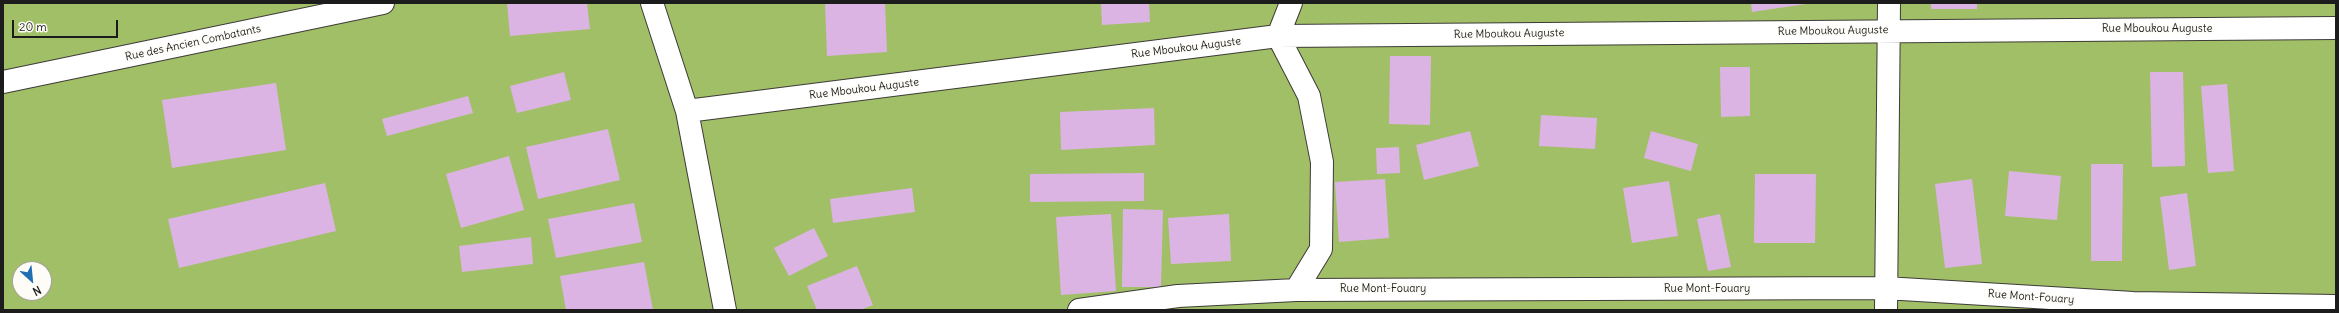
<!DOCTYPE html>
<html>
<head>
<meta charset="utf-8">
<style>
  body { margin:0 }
  #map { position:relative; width:2339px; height:313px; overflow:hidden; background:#f6ead4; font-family:Delius,sans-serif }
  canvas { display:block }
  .frame { position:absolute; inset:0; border:4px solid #1c1c1c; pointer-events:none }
  .north { position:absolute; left:12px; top:261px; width:40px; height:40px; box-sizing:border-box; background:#fdfcf7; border:1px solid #a3a29f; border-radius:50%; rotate:153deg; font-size:11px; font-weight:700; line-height:16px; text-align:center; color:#1c1c1c }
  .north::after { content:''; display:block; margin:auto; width:14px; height:18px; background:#1f6fb2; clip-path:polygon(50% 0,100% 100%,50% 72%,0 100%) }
  .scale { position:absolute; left:12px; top:20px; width:106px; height:18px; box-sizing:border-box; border:2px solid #1c1c1c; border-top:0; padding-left:5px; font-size:12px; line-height:14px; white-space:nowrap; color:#1c1c1c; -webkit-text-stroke:3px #fdfcf7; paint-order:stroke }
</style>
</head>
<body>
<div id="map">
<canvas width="2339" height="313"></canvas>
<div class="frame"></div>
<div class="north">N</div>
<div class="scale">20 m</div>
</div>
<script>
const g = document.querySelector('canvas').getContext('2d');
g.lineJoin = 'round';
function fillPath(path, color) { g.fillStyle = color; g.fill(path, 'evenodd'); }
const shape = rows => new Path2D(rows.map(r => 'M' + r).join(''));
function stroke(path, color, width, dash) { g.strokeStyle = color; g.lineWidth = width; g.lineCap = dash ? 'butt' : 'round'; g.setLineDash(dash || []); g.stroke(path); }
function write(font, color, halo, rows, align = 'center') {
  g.font = font + ' Delius,sans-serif'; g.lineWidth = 3.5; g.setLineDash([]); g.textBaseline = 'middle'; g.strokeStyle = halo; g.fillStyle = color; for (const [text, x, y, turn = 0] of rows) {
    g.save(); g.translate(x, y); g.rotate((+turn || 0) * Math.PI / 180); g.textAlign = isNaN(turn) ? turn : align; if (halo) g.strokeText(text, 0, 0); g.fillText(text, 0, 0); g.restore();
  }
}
fillPath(shape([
  [3,3,2336,3,2336,310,3,310],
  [20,269,44,269,44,293,20,293]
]), '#a1bf66');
fillPath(shape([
  [507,3,587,3,590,29,510,36],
  [825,3,885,3,887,52,827,56],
  [1101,3,1149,3,1150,22,1102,25],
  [1751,3,1806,3,1806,4,1752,12],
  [1931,3,1977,3,1977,9,1931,9],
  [1390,56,1431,56,1430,125,1389,124],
  [1720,67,1750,67,1750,116,1721,117],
  [564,72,571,100,517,113,510,86],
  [2150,72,2183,72,2185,166,2152,167],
  [276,83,286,150,172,168,162,100],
  [2227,84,2234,171,2208,173,2201,86],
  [468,96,473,113,387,136,382,119],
  [1154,108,1155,145,1061,150,1060,112],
  [1541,115,1597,118,1595,149,1539,146],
  [608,129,620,180,538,199,526,147],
  [1470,131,1479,166,1424,180,1416,145],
  [1651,131,1698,144,1691,171,1644,158],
  [1399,147,1400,173,1377,174,1376,148],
  [509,156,524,210,461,228,446,174],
  [2091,164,2123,164,2122,261,2091,261],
  [2009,171,2061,176,2057,220,2005,216],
  [1144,173,1144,201,1030,202,1030,174],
  [1755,174,1816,174,1815,243,1754,243],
  [1385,179,1389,238,1339,242,1335,182],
  [1972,179,1982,264,1945,268,1935,184],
  [1669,181,1678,236,1632,243,1623,188],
  [325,183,336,231,179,268,168,219],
  [912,188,915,212,833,223,830,199],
  [2187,193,2196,266,2169,270,2160,197],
  [634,203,642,242,556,258,548,219],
  [1123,209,1163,210,1161,287,1122,287],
  [1111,214,1116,291,1061,295,1056,217],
  [1229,214,1231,261,1171,264,1168,218],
  [1720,214,1731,267,1708,271,1697,219],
  [814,228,828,256,789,276,774,248],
  [531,237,533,264,462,272,459,246],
  [644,262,653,310,566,310,560,276],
  [857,266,873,305,860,310,817,310,807,286]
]), '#dcb4e4');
const minor = shape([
  [652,3,687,111,725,310],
  [1291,3,1278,36,1309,96,1322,162,1321,249,1296,290],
  [3,82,383,3],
  [687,111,1278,36,2336,28],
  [1079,310,1178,296,1296,290,1885,288,2133,303,2336,306],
  [1886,310,1889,3]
]);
stroke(minor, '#3d3b38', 24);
stroke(minor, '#fff', 22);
write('11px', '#1c1c1c', '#fdfcf7', [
  ["Rue Mboukou Auguste",2157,29],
  ["Rue Mboukou Auguste",1833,31,-1],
  ["Rue Mboukou Auguste",1509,34,-1],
  ["Rue des Ancien Combatants",193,43,-12],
  ["Rue Mboukou Auguste",1186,48,-7],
  ["Rue Mboukou Auguste",864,89,-7],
  ["Rue Mont-Fouary",1383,289],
  ["Rue Mont-Fouary",1707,289],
  ["Rue Mont-Fouary",2031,297,4]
]);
</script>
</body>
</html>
